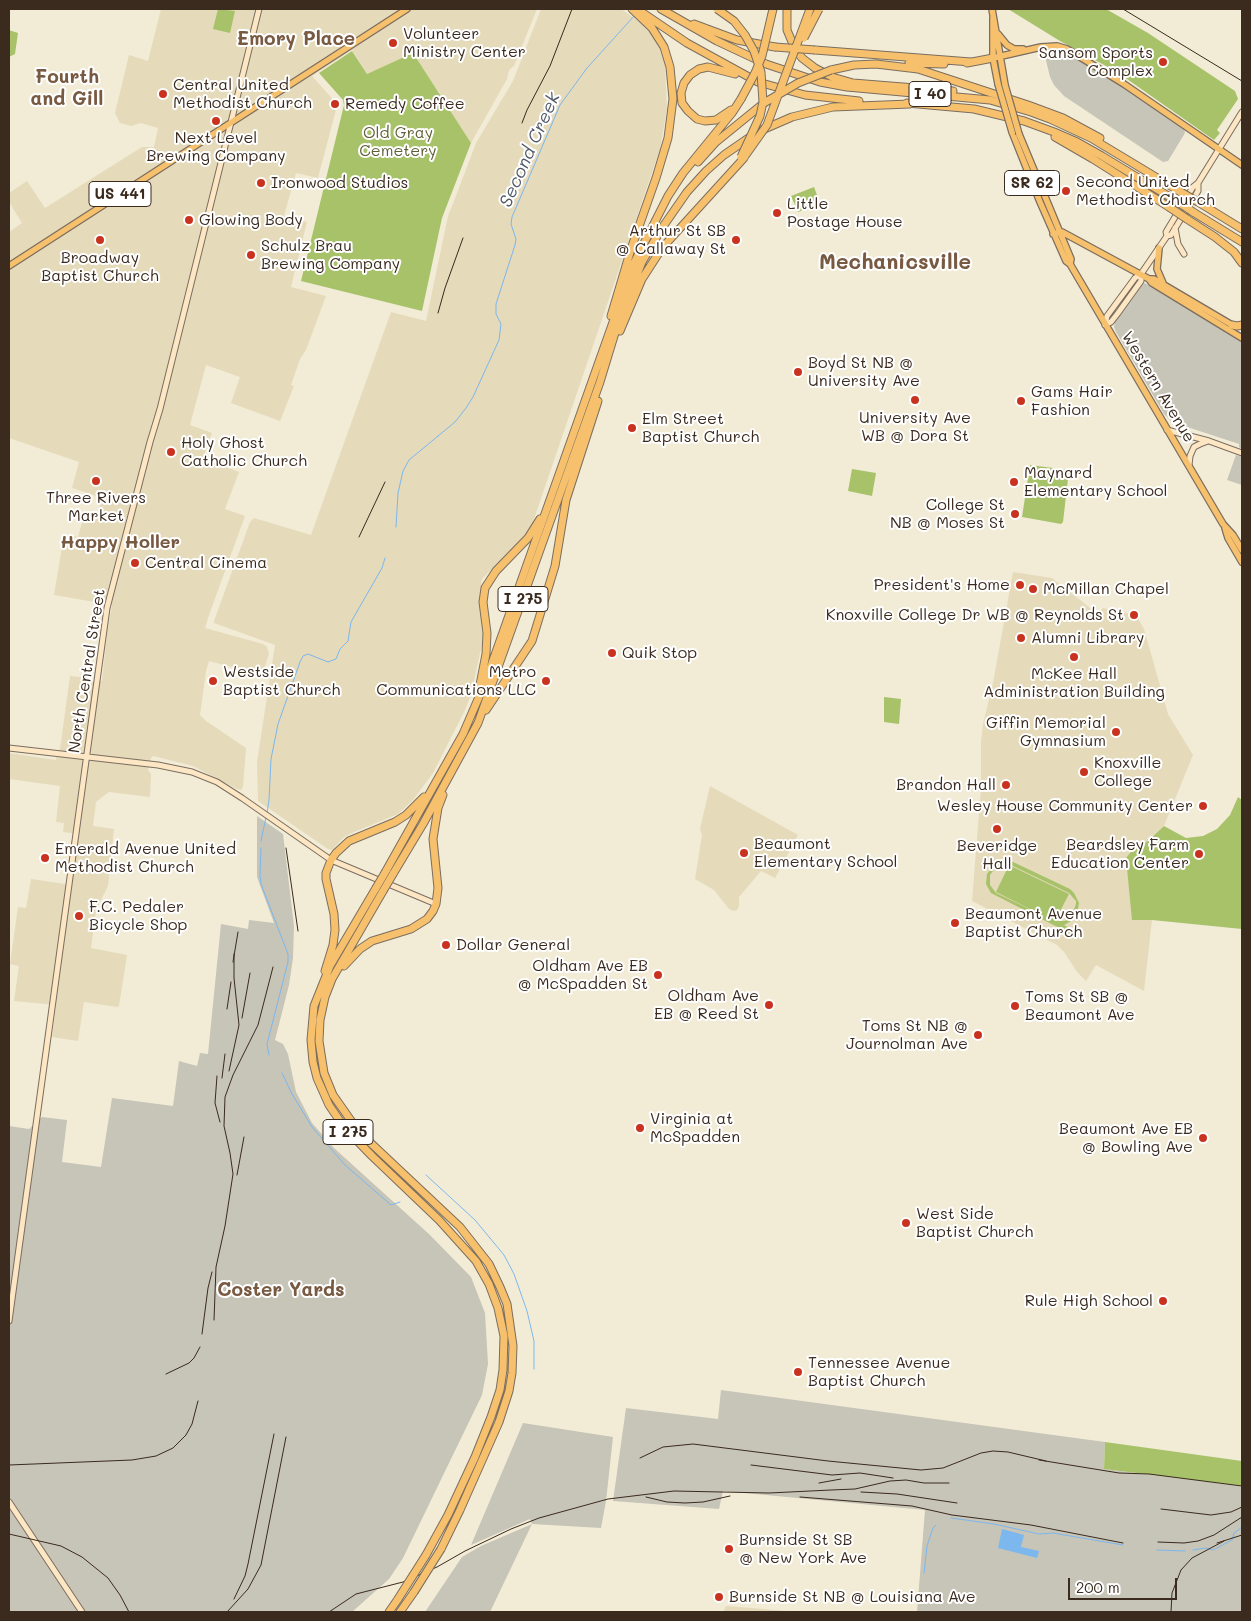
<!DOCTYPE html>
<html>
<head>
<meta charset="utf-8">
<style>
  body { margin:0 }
  #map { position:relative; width:1251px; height:1621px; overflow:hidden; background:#f2ecd7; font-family:Mali,sans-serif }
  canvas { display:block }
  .frame { position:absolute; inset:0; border:10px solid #3b2a1e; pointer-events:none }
  .scale { position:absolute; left:1068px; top:1578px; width:109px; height:22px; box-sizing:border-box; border:2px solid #3b2a1e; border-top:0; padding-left:6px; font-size:15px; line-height:18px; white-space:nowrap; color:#3b2a1e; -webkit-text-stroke:4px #fff; paint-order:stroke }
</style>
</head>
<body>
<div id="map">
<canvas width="1251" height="1621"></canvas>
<div class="frame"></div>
<div class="scale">200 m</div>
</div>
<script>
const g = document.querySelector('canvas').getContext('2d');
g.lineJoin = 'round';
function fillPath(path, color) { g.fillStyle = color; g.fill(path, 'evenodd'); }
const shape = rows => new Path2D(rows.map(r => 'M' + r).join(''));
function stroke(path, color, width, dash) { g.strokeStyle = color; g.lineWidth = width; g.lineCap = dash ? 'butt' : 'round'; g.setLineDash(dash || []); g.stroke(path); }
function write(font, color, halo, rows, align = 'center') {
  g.font = font + ' Mali,sans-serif'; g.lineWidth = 4; g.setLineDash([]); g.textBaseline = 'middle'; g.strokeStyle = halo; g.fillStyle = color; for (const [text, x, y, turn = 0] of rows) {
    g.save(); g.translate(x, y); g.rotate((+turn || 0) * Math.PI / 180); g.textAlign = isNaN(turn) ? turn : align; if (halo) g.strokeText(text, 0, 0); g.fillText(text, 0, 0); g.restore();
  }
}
fillPath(shape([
  [161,9,537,9,514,66,509,70,507,79,471,143,413,54,367,74,352,50,312,76,336,103,337,106,318,178,296,173,284,216,307,222,291,287,326,296,306,350,300,359,291,385,294,386,280,421,231,403,240,377,206,365,190,425,212,433,203,458,239,472,225,509,245,516,209,615,205,628,263,644,267,647,269,654,262,675,209,661,206,671,200,715,206,721,246,748,243,787,241,790,237,789,193,766,153,756,151,758,148,770,151,774,150,797,109,792,96,802,93,826,114,829,108,886,96,910,91,948,127,955,119,1006,117,1007,84,1002,78,1041,52,1037,56,1005,14,1001,19,966,10,964,18,907,26,908,31,879,72,885,79,834,63,832,64,823,56,822,60,786,9,779,9,753,56,760,57,752,60,749,70,676,88,678,92,681,102,681,107,633,112,605,54,595,64,535,78,537,83,519,95,522,102,498,72,488,79,462,9,438,9,232,22,223,9,202,9,193,27,181,45,208,142,147,154,147,158,128,141,123,131,126,120,123,115,113,129,55,148,61],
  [541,9,621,9,643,24,652,35,660,50,665,65,667,109,660,149,532,525,519,542,482,579,479,598,483,632,482,644,471,695,465,710,433,773,413,800,398,814,352,833,344,837,332,850,328,849,258,801,257,762,275,645,214,623,214,621,250,522,254,518,311,535,391,312,426,321,448,216,454,201,476,143,513,81],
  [1013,572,1052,578,1098,614,1103,608,1136,615,1144,629,1168,714,1193,755,1164,826,1148,841,1135,847,1132,920,1152,920,1144,991,1096,965,1086,981,1077,972,1064,952,1057,945,972,901,981,788,981,742,983,724,993,683],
  [710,786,798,835,775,878,761,871,739,897,739,906,737,910,734,911,729,909,714,890,695,879,702,835,700,829],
  [727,1606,763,1609,797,1612,724,1612,725,1607]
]), '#e5daba');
fillPath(shape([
  [1045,49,1062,51,1071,54,1113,79,1184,129,1185,133,1168,161,1163,162,1064,96,1054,85,1050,77,1044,52],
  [1145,283,1242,341,1242,449,1239,447,1239,444,1233,442,1172,422,1164,414,1116,332,1114,327,1115,321,1142,284],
  [1236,455,1242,457,1242,485,1227,480],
  [257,816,283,834,294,926,293,958,289,985,275,1040,283,1044,288,1054,296,1092,312,1123,334,1148,430,1235,471,1277,485,1313,488,1364,482,1395,403,1558,389,1579,352,1612,9,1612,9,1126,29,1129,42,1117,67,1120,62,1162,101,1167,112,1098,173,1106,179,1061,197,1066,200,1053,208,1054,221,924,248,929,249,920,274,923,257,877],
  [721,1390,1105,1442,1104,1469,1242,1486,1242,1612,917,1612,925,1510,723,1491,719,1509,613,1501,626,1408,718,1419],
  [523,1423,613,1437,606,1501,601,1528,532,1524,490,1612,425,1612,462,1557,481,1546,532,1524,530,1519,471,1545]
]), '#c7c4b8');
fillPath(shape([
  [218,9,235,11,230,33,213,29],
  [1008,9,1106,9,1148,33,1235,91,1238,99,1217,130,1220,133,1214,140,1117,72,1060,41],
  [9,30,18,33,15,54,9,57],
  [352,51,367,74,413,53,471,143,442,218,422,311,301,281,344,105,343,100,319,73],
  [814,187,820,203,798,212,791,196],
  [1030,465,1069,470,1063,522,1061,524,1022,517],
  [852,469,876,473,872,496,848,491],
  [884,697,901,699,899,724,884,722],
  [1238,797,1242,800,1242,929,1152,920,1132,920,1126,858,1135,847,1148,841,1164,826,1186,838,1203,836,1217,829,1230,815],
  [1003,861,1013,862,1070,889,1074,893,1079,903,1077,914,1071,921,1064,925,1073,930,1071,934,991,893,986,884,987,874,994,865],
  [1009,864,1069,893,1076,901,1076,904,1072,915,1065,921,1055,921,1069,894,1009,865,996,892,1046,917,996,893,990,885,990,875,996,867],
  [1105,1442,1242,1461,1242,1486,1104,1469]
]), '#a7c269');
fillPath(shape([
  [1002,1529,1024,1535,1021,1547,1039,1551,1037,1558,998,1548]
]), '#7cb7ee');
stroke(shape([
  [396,527,398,493,403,471,409,460,455,422,466,408,473,397,499,340,501,324,496,314,496,304,515,245,516,239,511,224,512,217,560,105,587,68,635,15],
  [267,813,269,800,271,759,278,724,300,662,303,656,308,654,328,662,336,659,340,649,348,641,351,622,382,568,385,558],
  [261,841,266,817],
  [261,848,260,875,261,884,288,954,288,962,267,1044,269,1055],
  [282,1073,292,1094,312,1127,345,1165,391,1205,400,1202],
  [426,1175,475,1220,504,1255,514,1274,527,1311,534,1341,534,1369],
  [951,1518,994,1524,1039,1534,1053,1533,1123,1545],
  [1157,1550,1185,1551],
  [1193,1550,1206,1548,1213,1550,1232,1540,1234,1533,1242,1527],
  [924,1573,927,1546,933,1528,936,1525]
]), '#7cb7ee', 1);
const secondary = shape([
  [1175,228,1178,244,1184,254],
  [1167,236,1166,232,1193,187,1198,183,1242,112],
  [1105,325,1107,316,1135,278,1141,274,1167,236,1171,235,1198,191,1198,183],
  [1105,325,1111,322,1118,313,1141,281,1141,274],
  [1167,430,1209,441,1242,453],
  [1189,465,1190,456,1194,447,1200,444,1208,441],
  [9,748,158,765,192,772,217,782,242,798,331,860,436,904],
  [9,1321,107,608,150,442,160,409,259,9],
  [9,1502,82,1612]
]);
const primary = shape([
  [992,9,1005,85],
  [993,18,993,58,998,84],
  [998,34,1007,45,1014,49,1023,49],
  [993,58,1041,47,1057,46,1067,49,1124,84,1242,165],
  [1012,132,1040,202,1066,261,1070,264,1223,524,1233,535,1242,550],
  [1019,134,1071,259,1070,264],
  [1053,234,1062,232,1149,279,1154,279,1232,325],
  [1159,248,1157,269,1163,283],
  [9,266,407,9],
  [1149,279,1152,283,1242,338],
  [1225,528,1228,538,1242,562]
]);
const motorway = shape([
  [637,9,687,43,758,82,805,95,859,101],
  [661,9,717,41,766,64,820,82,847,87,990,100,1031,112,1050,119,1091,138,1179,191],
  [787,9,787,30,795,49,802,58,815,68,832,77,853,83,953,91],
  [694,24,737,40,775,47],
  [815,50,971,62],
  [909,63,944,64],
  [967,63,993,58],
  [831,70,854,65,876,64,918,69,1028,105,1063,118,1100,138],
  [907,103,974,109,1024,121,1054,132,1077,142,1102,156,1175,200],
  [731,110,716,120,705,121,697,119,688,111,682,103,681,93,684,83,690,75,699,69,708,67,735,74],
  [762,130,792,117,833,107,910,104],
  [1055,137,1093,159,1169,207],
  [698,162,716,142,764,103],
  [1198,202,1242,229],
  [1193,212,1242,242],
  [1187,219,1215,237,1234,252,1242,263],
  [611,316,631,249,656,178,668,138,673,99,670,67,664,47,652,28,632,9],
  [1232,325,1237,326,1242,325],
  [620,331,642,279,662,248,744,158],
  [479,690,486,654,487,633,483,602,485,588,496,571,528,538,540,519],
  [486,710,532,641,555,566,566,500,598,401],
  [386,871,463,734,485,683,634,263,668,196,683,173,732,113,741,99],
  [393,874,423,824,478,723,600,382,618,323,642,262,662,228,687,192,706,171,724,155,753,135],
  [376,888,330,966,314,1006,311,1040,313,1062,317,1078,329,1105,344,1127,372,1156,439,1220,476,1261,489,1284,498,1308,504,1336,503,1370,500,1390,491,1417,475,1457,448,1515,426,1555],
  [383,891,332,979,325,997,320,1020,319,1041,324,1073,333,1095,359,1132,460,1227,489,1264,500,1287,507,1304,513,1346,512,1373,509,1391,499,1422,460,1510,441,1549],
  [344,966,360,949,372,941,411,929,427,919,433,911,436,904,438,888,433,839,438,808,443,795],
  [325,971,333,945,335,930,334,914,326,879,326,873,331,860,336,853,349,841,395,822,406,815,424,797],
  [389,1612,398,1599],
  [400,1612,414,1592]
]);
stroke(secondary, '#7b6e5f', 7);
stroke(primary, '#7b6e5f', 8);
stroke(motorway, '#7b6e5f', 9);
stroke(secondary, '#fce6c4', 5);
stroke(primary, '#f7c06c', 5.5);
stroke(motorway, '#f7c06c', 7);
stroke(shape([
  [1123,9,1242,81],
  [522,123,527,110,550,66,572,9],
  [438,313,445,288,463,238],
  [359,537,385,482],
  [286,848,298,931],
  [233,962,238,932],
  [227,1009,231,982],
  [242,1018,250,973],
  [229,1071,239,1025,234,978,234,954],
  [217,1076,215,1103,220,1122],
  [222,1078,225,1054],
  [237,1175,244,1137],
  [214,1320,216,1267,225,1226,233,1174,230,1153,224,1126,225,1097,233,1075,258,1025,273,967],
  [202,1334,208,1288,212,1272],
  [166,1374,189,1363,194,1358,200,1347],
  [640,1458,663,1447,693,1444,828,1461,921,1470,943,1468,981,1453,993,1451,1008,1452,1046,1461],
  [1039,1460,1119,1473,1149,1474,1242,1486],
  [9,1465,132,1460,156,1456,173,1448,186,1435,192,1424,198,1401],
  [751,1465,832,1475,860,1473,893,1478],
  [819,1483,841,1479],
  [861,1492,897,1494,957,1503],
  [646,1497,667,1502,685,1503,703,1502,730,1496],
  [800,1497,912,1506,952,1515,1031,1525,1123,1543],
  [1161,1509,1211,1515,1231,1512,1242,1507],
  [9,1534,61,1546,82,1557,108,1578,120,1595,129,1612],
  [1158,1542,1184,1543,1198,1541,1214,1535,1242,1517],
  [1217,1543,1242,1535],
  [234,1599,245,1576,248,1564,274,1434],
  [227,1612,248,1589,261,1565,286,1437],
  [329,1612,356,1594,403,1582,437,1567,465,1551,511,1529,539,1518,608,1499,674,1491,769,1493,831,1490,855,1489,890,1481,906,1480,924,1483,949,1483],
  [1171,1612,1172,1593,1181,1570,1192,1558,1224,1541]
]), '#3b2a1e', 1);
const primaryBridge = shape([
  [998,84,1012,132],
  [1005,85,1019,134]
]);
const motorwayBridge = shape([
  [717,9,734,21,745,35,754,51,761,72,763,102,760,116,741,157],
  [804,38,819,9],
  [775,47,815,50],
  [741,99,755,73,762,56,773,9],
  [764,103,798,83,831,70],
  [745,156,767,125,810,9],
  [1179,191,1198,202],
  [1175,200,1193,212],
  [1169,207,1187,219],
  [376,888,386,871],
  [383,891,393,874],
  [414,1592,441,1549],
  [398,1599,426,1555]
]);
stroke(primaryBridge, '#7b6e5f', 8, []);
stroke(motorwayBridge, '#7b6e5f', 9, []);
stroke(primaryBridge, '#f7c06c', 5.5);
stroke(motorwayBridge, '#f7c06c', 7);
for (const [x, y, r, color] of [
  [393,43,5,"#c8321e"],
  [1163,62,5,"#c8321e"],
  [163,94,5,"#c8321e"],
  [335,104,5,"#c8321e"],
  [216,121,5,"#c8321e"],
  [261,183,5,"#c8321e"],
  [1066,191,5,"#c8321e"],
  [777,213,5,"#c8321e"],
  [189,220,5,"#c8321e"],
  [100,240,5,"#c8321e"],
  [736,240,5,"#c8321e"],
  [251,255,5,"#c8321e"],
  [798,372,5,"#c8321e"],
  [915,400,5,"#c8321e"],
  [1021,401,5,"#c8321e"],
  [632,428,5,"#c8321e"],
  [171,452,5,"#c8321e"],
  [96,481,5,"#c8321e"],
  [1014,482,5,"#c8321e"],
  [1015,514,5,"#c8321e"],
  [135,563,5,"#c8321e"],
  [1020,585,5,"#c8321e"],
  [1033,589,5,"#c8321e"],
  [1134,615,5,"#c8321e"],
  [1021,638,5,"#c8321e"],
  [612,653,5,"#c8321e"],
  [1074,657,5,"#c8321e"],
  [213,681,5,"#c8321e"],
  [546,681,5,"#c8321e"],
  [1116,732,5,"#c8321e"],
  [1084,772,5,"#c8321e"],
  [1006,785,5,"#c8321e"],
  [1203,806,5,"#c8321e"],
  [997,829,5,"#c8321e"],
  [744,853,5,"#c8321e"],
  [1199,854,5,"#c8321e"],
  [45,858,5,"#c8321e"],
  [79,916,5,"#c8321e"],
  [955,923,5,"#c8321e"],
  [446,945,5,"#c8321e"],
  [658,975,5,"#c8321e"],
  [769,1005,5,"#c8321e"],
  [1015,1006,5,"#c8321e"],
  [978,1035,5,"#c8321e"],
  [640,1128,5,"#c8321e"],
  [1203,1138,5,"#c8321e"],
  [906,1223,5,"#c8321e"],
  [1163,1301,5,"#c8321e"],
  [798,1372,5,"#c8321e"],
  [729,1549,5,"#c8321e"],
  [719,1597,5,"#c8321e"]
]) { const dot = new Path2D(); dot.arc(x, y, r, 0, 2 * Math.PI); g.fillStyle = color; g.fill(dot); stroke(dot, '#fff', 2); }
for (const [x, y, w] of [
  [930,94,42],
  [1032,183,55],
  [120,194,62],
  [523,599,50],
  [348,1132,50]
]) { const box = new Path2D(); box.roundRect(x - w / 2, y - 12.5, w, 25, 4); g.fillStyle = '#fff'; g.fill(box); stroke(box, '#3b2a1e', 1); }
write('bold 15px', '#3b2a1e', null, [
  ["I 40",930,94],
  ["SR 62",1032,183],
  ["US 441",120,194],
  ["I 275",523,599],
  ["I 275",348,1132]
]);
write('16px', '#3b2a1e', '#fff', [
  ["Volunteer",403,34],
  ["Ministry Center",403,52],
  ["Sansom Sports",1153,53,"right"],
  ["Complex",1153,71,"right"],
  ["Central United",173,85],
  ["Methodist Church",173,103],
  ["Remedy Coffee",345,104],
  ["Next Level",216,138,"center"],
  ["Brewing Company",216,156,"center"],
  ["Second United",1076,182],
  ["Methodist Church",1076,200],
  ["Ironwood Studios",271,183],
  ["Little",787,204],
  ["Postage House",787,222],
  ["Glowing Body",199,220],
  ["Arthur St SB",726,231,"right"],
  ["@ Callaway St",726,249,"right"],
  ["Schulz Brau",261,246],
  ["Brewing Company",261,264],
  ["Broadway",100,258,"center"],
  ["Baptist Church",100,276,"center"],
  ["Boyd St NB @",808,363],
  ["University Ave",808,381],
  ["Gams Hair",1031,392],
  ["Fashion",1031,410],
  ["University Ave",915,418,"center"],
  ["WB @ Dora St",915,436,"center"],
  ["Elm Street",642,419],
  ["Baptist Church",642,437],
  ["Holy Ghost",181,443],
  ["Catholic Church",181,461],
  ["Maynard",1024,473],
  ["Elementary School",1024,491],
  ["Three Rivers",96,498,"center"],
  ["Market",96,516,"center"],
  ["College St",1005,505,"right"],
  ["NB @ Moses St",1005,523,"right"],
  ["Central Cinema",145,563],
  ["President's Home",1010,585,"right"],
  ["McMillan Chapel",1043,589],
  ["Knoxville College Dr WB @ Reynolds St",1124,615,"right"],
  ["Alumni Library",1031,638],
  ["Quik Stop",622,653],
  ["Westside",223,672],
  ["Baptist Church",223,690],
  ["Metro",536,672,"right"],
  ["Communications LLC",536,690,"right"],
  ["McKee Hall",1074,674,"center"],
  ["Administration Building",1074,692,"center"],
  ["Giffin Memorial",1106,723,"right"],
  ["Gymnasium",1106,741,"right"],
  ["Knoxville",1094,763],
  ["College",1094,781],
  ["Brandon Hall",996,785,"right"],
  ["Wesley House Community Center",1193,806,"right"],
  ["Beaumont",754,844],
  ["Elementary School",754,862],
  ["Beardsley Farm",1189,845,"right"],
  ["Education Center",1189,863,"right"],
  ["Beveridge",997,846,"center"],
  ["Hall",997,864,"center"],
  ["Emerald Avenue United",55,849],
  ["Methodist Church",55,867],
  ["F.C. Pedaler",89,907],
  ["Bicycle Shop",89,925],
  ["Beaumont Avenue",965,914],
  ["Baptist Church",965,932],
  ["Dollar General",456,945],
  ["Oldham Ave EB",648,966,"right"],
  ["@ McSpadden St",648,984,"right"],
  ["Oldham Ave",759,996,"right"],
  ["EB @ Reed St",759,1014,"right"],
  ["Toms St SB @",1025,997],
  ["Beaumont Ave",1025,1015],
  ["Toms St NB @",968,1026,"right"],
  ["Journolman Ave",968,1044,"right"],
  ["Virginia at",650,1119],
  ["McSpadden",650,1137],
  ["Beaumont Ave EB",1193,1129,"right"],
  ["@ Bowling Ave",1193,1147,"right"],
  ["West Side",916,1214],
  ["Baptist Church",916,1232],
  ["Rule High School",1153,1301,"right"],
  ["Tennessee Avenue",808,1363],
  ["Baptist Church",808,1381],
  ["Burnside St SB",739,1540],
  ["@ New York Ave",739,1558],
  ["Burnside St NB @ Louisiana Ave",729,1597]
], 'left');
write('16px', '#615f38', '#fff', [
  ["Old Gray",398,133],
  ["Cemetery",398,151]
]);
write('16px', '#3b2a1e', '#fff', [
  ["Western Avenue",1158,387,59],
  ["North Central Street",87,671,-81]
]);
write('italic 18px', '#525b67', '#fff', [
  ["Second Creek",530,150,-66]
]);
write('bold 18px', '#785a42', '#fff', [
  ["Happy Holler",120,542]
]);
write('bold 19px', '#785a42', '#fff', [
  ["Emory Place",296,39],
  ["Fourth",67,77],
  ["and Gill",67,99],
  ["Coster Yards",281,1290]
]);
write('bold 21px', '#785a42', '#fff', [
  ["Mechanicsville",895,263]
]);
</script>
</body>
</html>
